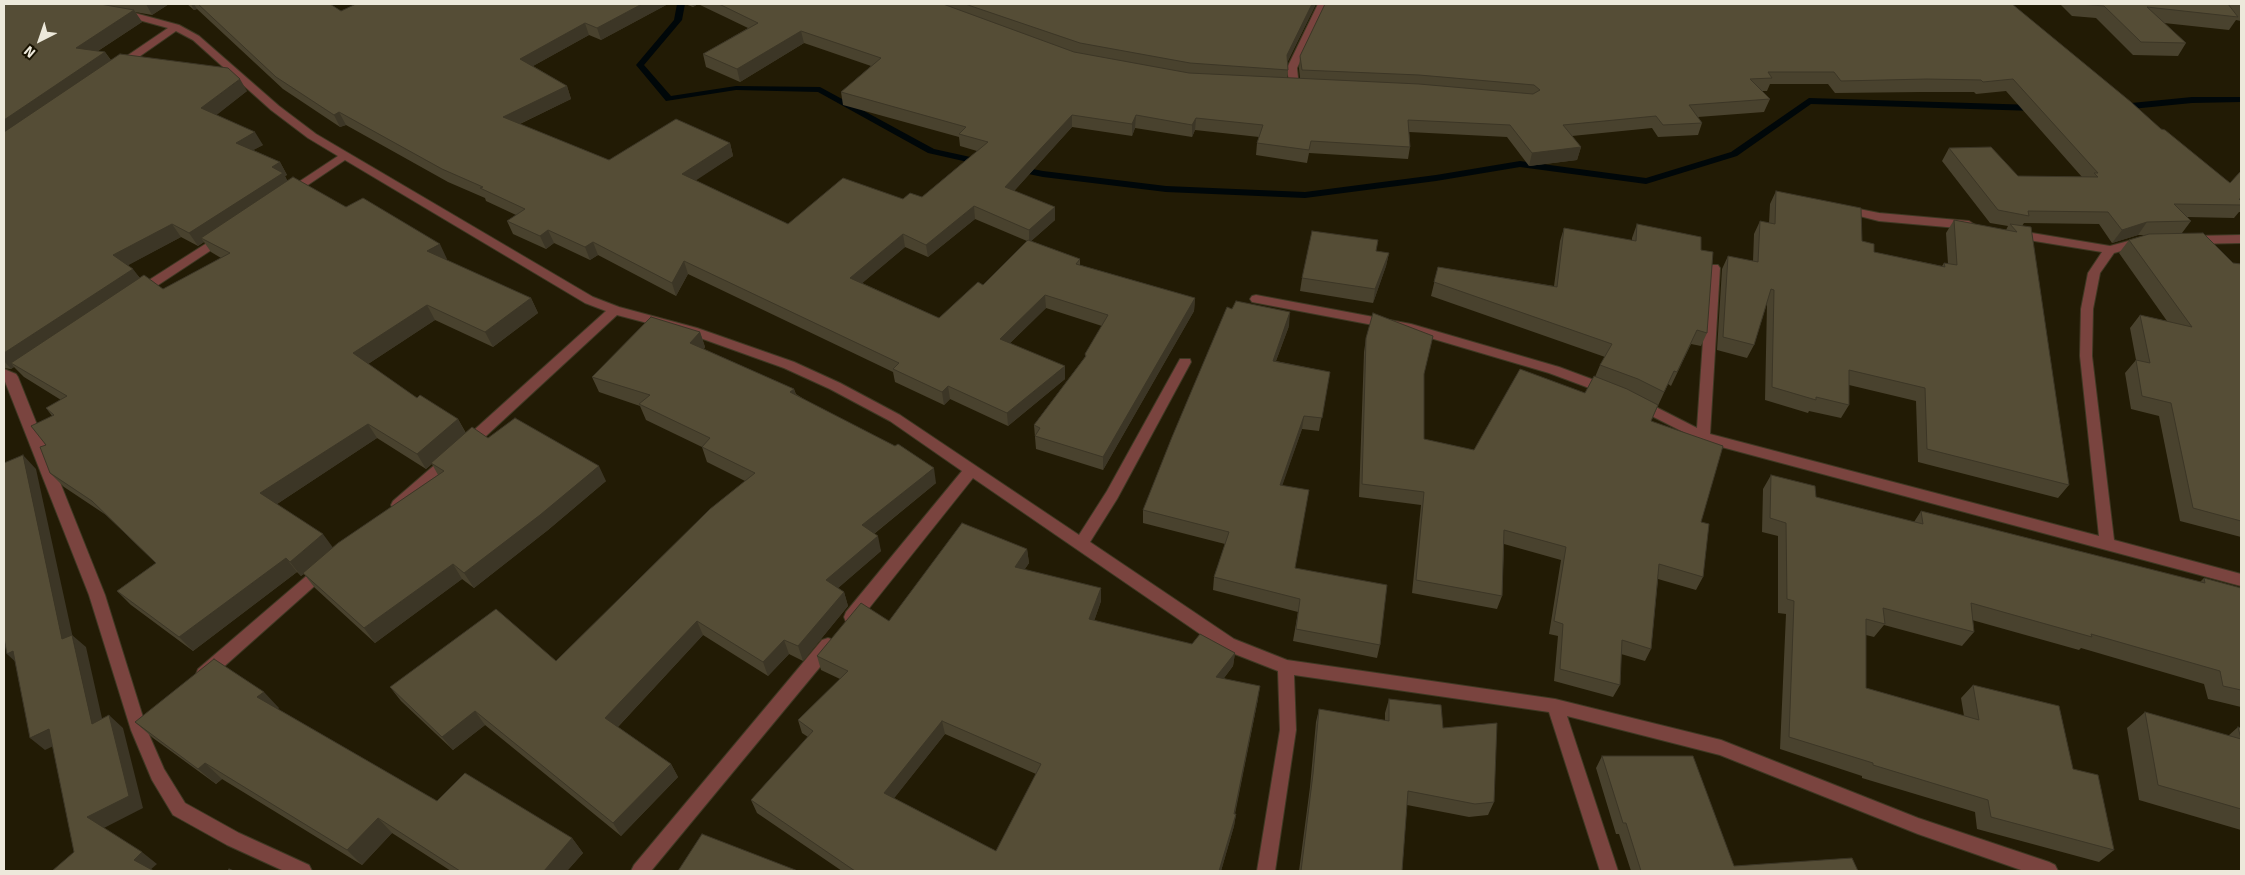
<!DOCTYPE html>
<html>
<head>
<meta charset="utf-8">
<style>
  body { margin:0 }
  #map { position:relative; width:2245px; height:875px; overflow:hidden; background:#221b05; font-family:Signika,sans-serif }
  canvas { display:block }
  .frame { position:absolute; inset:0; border:5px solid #ede9db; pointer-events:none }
  .north { position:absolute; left:15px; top:15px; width:50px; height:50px; -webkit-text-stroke:4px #181200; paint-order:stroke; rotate:221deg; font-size:14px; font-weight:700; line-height:20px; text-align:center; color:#ede9db }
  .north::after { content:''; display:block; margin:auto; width:18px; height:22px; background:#ede9db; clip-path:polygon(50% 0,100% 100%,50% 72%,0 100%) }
</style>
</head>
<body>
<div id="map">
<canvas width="2245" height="875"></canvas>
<div class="frame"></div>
<div class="north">N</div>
</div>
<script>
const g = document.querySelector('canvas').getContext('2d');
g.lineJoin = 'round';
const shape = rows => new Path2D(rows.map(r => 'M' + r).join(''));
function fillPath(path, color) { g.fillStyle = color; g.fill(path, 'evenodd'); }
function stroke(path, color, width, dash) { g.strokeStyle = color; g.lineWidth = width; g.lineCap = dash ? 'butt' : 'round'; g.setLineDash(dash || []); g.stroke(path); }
fillPath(shape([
  [677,4,685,4,682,20,644,65,671,96,736,86,820,87,934,149,984,160,985,162,981,165,928,153,818,92,736,90,666,101,636,65,674,20,677,4],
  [2192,97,2241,97,2241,102,2192,103,2121,110,2117,107,2121,104,2192,97],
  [1809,98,2035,105,2039,108,2035,111,1811,104,1737,156,1646,184,1520,167,1436,181,1305,198,1166,192,1043,177,1014,171,1012,169,1017,166,1043,171,1166,186,1305,192,1436,175,1520,161,1646,178,1731,152,1809,98]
]), '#000709');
const minor = shape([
  [1318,4,1328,4,1297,68,1299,87,1294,90,1290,89,1287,68,1318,4],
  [120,9,179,25,199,36,279,106,316,134,593,297,619,307,697,328,794,362,840,383,900,415,1079,535,1107,491,1180,359,1190,359,1191,362,1117,499,1090,542,1234,639,1287,660,1555,699,1721,740,1918,818,2049,862,2055,865,2058,871,2024,871,1918,834,1720,755,1567,716,1618,871,1600,871,1549,712,1294,675,1296,730,1275,871,1257,871,1280,730,1278,671,1222,649,973,478,858,622,852,623,846,622,844,617,846,612,962,471,890,421,830,389,784,368,689,334,617,315,473,448,463,448,461,444,463,440,606,311,585,303,345,160,293,195,285,195,283,193,285,191,338,156,308,138,271,110,193,40,176,31,123,68,115,68,115,64,168,28,117,14,115,12,120,9],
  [1844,206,1879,213,1969,221,1975,225,1969,229,1879,221,1840,211,1838,209,1844,206],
  [2014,230,2110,246,2143,237,2149,241,2147,244,2114,253,2100,273,2093,309,2092,356,2114,540,2241,574,2241,586,1703,442,1634,407,1632,404,1634,401,1639,399,1644,401,1697,428,1708,268,1710,265,1718,265,1720,268,1710,434,2099,536,2080,356,2081,309,2088,273,2102,252,2010,237,2008,234,2010,231,2014,230],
  [221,234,227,238,225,241,143,295,135,295,133,292,135,289,221,234],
  [2241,235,2241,243,2192,244,2186,240,2192,236,2241,235],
  [1256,295,1411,324,1559,367,1613,387,1615,390,1613,393,1608,395,1549,373,1410,332,1252,302,1250,299,1252,296,1256,295],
  [4,369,16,374,18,377,105,595,147,730,164,769,185,803,239,833,309,865,312,871,284,871,227,845,173,815,152,780,131,730,89,595,4,379,4,369],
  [450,455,455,456,457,460,455,464,403,509,398,511,393,509,391,505,393,501,445,456,450,455],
  [323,564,328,566,331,570,328,574,210,679,204,681,198,679,196,674,198,669,318,566,323,564],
  [828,638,834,640,836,645,834,650,651,871,631,871,634,865,822,640,828,638]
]);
stroke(minor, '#3e3823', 2);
fillPath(minor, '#7a443f');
fillPath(shape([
  [4,4,169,4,152,15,135,12,142,22,98,51,105,52,111,60,247,91,216,115,263,145,253,150,280,162,287,175,285,176,287,181,346,207,447,259,445,260,531,298,538,313,493,347,435,320,368,364,417,398,458,419,466,433,488,438,606,481,548,530,474,588,462,579,375,643,315,588,304,574,301,576,297,572,193,651,131,605,117,591,156,563,106,515,64,487,50,473,46,445,52,416,46,408,61,400,24,377,14,367,11,369,4,368],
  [181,237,198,246,204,242,211,252,221,258,163,289,140,278,128,265],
  [377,438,426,469,432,464,438,475,333,548,277,504],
  [187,4,330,4,341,11,668,4,601,40,589,35,533,66,567,86,571,99,520,124,609,160,730,143,733,156,695,180,788,224,903,199,922,197,977,151,960,146,959,137,843,105,841,92,871,66,804,43,740,82,706,67,703,54,748,28,698,4,693,7,685,4,1316,4,1287,63,1288,70,1287,78,1300,78,1299,68,1300,56,2012,4,2161,129,2230,183,2241,171,2241,212,2239,212,2234,218,2187,217,2191,221,2182,233,2233,263,2241,264,2241,537,2180,521,2159,416,2131,409,2125,373,2136,360,2130,328,2140,315,2167,321,2119,253,2129,240,2146,235,2138,235,2112,243,2099,224,2024,223,2022,226,2069,485,2058,498,1918,462,1916,401,1849,385,1849,405,1841,418,1809,411,1808,413,1765,400,1767,303,1754,345,1747,358,1717,350,1722,269,1728,256,1753,261,1754,234,1760,221,1769,223,1770,204,1776,191,1862,241,1874,252,1942,266,1944,263,1948,264,1946,233,1954,220,2006,230,2008,226,1990,223,1942,161,1949,148,2018,176,2082,177,2006,91,1976,94,1974,92,1921,92,1835,93,1828,84,1770,84,1767,91,1762,91,1770,99,1764,112,1698,117,1702,123,1698,135,1658,137,1652,128,1572,136,1581,147,1577,160,1529,166,1507,137,1409,132,1410,147,1408,159,1309,153,1307,163,1256,155,1257,143,1259,137,1195,130,1192,137,1135,128,1132,136,1072,127,1014,191,1055,207,1055,220,1031,241,1080,259,1080,265,1195,298,1194,311,1103,470,1036,449,1034,425,1085,357,1085,354,1102,326,1046,308,1010,343,1065,379,1008,426,950,399,944,405,895,382,893,372,688,274,676,296,598,255,590,260,554,243,546,249,513,234,507,221,516,215,486,201,485,198,448,182,346,125,340,127,283,89,197,9,194,10],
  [975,219,1027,241,983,285,939,318,862,283,905,247,928,257],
  [2060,4,2241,4,2241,21,2236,20,2229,30,2164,23,2186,43,2178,56,2133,55,2096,18,2072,16],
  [1637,224,1701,250,1707,333,1701,346,1691,344,1671,386,1668,384,1651,421,1701,522,1703,577,1696,590,1658,579,1651,649,1645,661,1621,654,1620,685,1613,697,1554,681,1558,636,1549,634,1561,560,1504,544,1502,596,1497,609,1412,593,1421,505,1359,497,1364,352,1366,338,1424,374,1424,439,1474,450,1585,393,1595,377,1600,365,1605,357,1431,296,1438,267,1554,286,1560,241,1564,228,1632,241,1632,238],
  [1376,251,1389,253,1386,266,1373,303,1300,291,1302,278],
  [1289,326,1276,361,1330,372,1319,431,1302,429,1282,485,1295,568,1380,645,1377,658,1293,641,1298,612,1213,590,1214,577,1225,544,1143,523,1143,510],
  [700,332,705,347,704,349,794,389,796,394,936,483,874,534,881,551,838,588,844,592,848,606,803,661,789,654,768,676,703,635,618,727,671,764,678,777,621,836,485,725,453,750,401,701,390,687,556,661,745,481,707,462,702,447,646,420,640,406,599,392,592,377],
  [1771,475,1816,497,1914,522,1921,511,2200,582,2204,578,2241,588,2241,707,2208,699,2204,684,2081,648,2079,650,1972,620,1974,632,1962,646,1884,625,1874,637,1866,635,1866,688,1964,716,1961,698,1973,685,2073,769,2114,850,2099,862,1977,829,1975,812,1862,778,1862,776,1780,749,1786,614,1778,613,1778,536,1762,532,1763,489],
  [1027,549,1029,563,1024,570,1101,601,1094,621,1192,644,1235,653,1233,666,1224,678,1258,699,1235,814,1236,814,1234,826,1221,871,842,871,757,813,751,800,808,737,802,733,798,720,840,679,821,670,817,656,889,621],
  [945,734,1036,774,996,851,894,798],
  [1389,699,1443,728,1494,802,1488,815,1469,817,1407,805,1402,871,1299,871,1310,787,1316,722,1319,709,1385,721,1385,713],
  [279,708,278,709,437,801,572,838,583,853,567,871,451,871,392,833,362,865,222,779,216,784,153,738,135,722],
  [2145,712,2228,736,2238,727,2241,728,2241,830,2139,800,2127,728],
  [1602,756,1734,866,1858,871,1631,871,1619,834,1616,834,1596,768]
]), '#49422e');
fillPath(shape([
  [146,4,169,4,152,15],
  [191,4,194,4,197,9,194,10],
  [642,4,668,4,601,40,597,28],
  [692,4,698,4,693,7],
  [1312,4,1316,4,1285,67,1287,55],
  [134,10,142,22,84,60,76,48],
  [585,23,589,35,524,71,520,59],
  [801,31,804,43,740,82,737,69],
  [105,52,113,64,4,139,4,120],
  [240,79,247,91,209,121,201,108],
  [567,86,571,99,509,129,503,117],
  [339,112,346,125,340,127,334,115],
  [1072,115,1072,127,1006,200,1005,187],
  [1136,115,1135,128,1132,136,1132,124],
  [1196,118,1195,130,1192,137,1192,125],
  [255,132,263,145,244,155,236,143],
  [730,143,733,156,686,187,682,174],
  [1581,147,1577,160,1529,166,1532,153],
  [280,162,287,175,285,176,290,185,201,238,204,242,198,246,189,233,272,167],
  [974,206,975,219,928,257,926,245],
  [1055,207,1055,220,1029,243,1029,230],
  [2147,222,2138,235,2112,243,2122,230],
  [172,224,181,237,123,268,113,255],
  [548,230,554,243,546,249,540,236],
  [903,234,905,247,853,291,850,278],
  [593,242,598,255,590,260,585,247],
  [440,244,447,259,435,266,427,251],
  [1389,253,1386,266,1373,303,1375,289],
  [684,261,688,274,676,296,672,283],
  [133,269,143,282,11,363,14,367,11,369,4,361,4,353],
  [1045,295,1046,308,1001,352,1000,339],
  [531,298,538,313,493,347,485,332],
  [1195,298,1194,311,1103,470,1103,457],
  [427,305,435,320,362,368,353,353],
  [1290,312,1289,326,1271,374,1273,361],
  [700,332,705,347,696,358,690,343],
  [1065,366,1065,379,1008,426,1007,413],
  [948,386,950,399,944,405,942,392],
  [794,389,798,404,790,392],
  [1304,416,1302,429,1278,498,1280,485],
  [458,419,466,434,426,469,417,454],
  [368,424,377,438,271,508,260,493],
  [23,455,36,469,76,652,62,639],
  [599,466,606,481,548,530,474,588,464,573],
  [934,468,936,483,866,540,862,525],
  [323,534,334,549,301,576,290,562],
  [878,536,881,551,830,595,826,580],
  [1027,549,1029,563,1017,581,1015,567],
  [286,558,297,572,193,651,179,637],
  [453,564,462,579,375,643,364,628],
  [1101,588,1101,601,1090,633,1089,619],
  [844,592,848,606,803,661,798,646],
  [697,621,703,635,613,732,605,718],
  [72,635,86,647,106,736,92,724],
  [784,640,789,654,768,676,763,662],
  [13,651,21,667,7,654],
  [1235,653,1233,666,1215,690,1216,677],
  [1260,686,1258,699,1232,826,1234,814],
  [264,692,279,708,273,713,257,697],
  [475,711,485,725,453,750,442,737],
  [109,715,123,728,143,808,102,829,87,817],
  [942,721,945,734,888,806,884,793],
  [49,729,64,741,45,750,30,738],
  [205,763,222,779,216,784,198,769],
  [671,764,678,777,621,836,613,823],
  [1236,814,1234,826,1221,871,1219,871],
  [378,818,392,833,362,865,347,850],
  [572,838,583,853,567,871,544,871],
  [142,852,157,864,149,871,134,860]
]), '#3c3626');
const building = shape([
  [4,4,100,4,134,10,76,48,105,52,4,120,4,4],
  [198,4,330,4,341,11,356,4,642,4,597,28,585,23,520,59,567,86,503,117,609,160,676,119,730,143,682,174,788,224,843,178,903,199,910,193,922,197,988,142,959,134,966,127,841,92,881,58,801,31,737,69,703,54,758,23,719,4,943,4,1074,52,1189,73,1419,84,1533,94,1540,90,1534,85,1419,75,1302,70,1300,56,1325,4,2012,4,2131,102,2161,129,2165,130,2230,183,2241,171,2241,199,2239,199,2241,201,2241,205,2174,204,2191,221,2147,222,2122,230,2108,212,2028,211,2029,216,1998,210,1949,148,1991,147,2018,176,2098,177,2094,173,2098,173,2013,79,1983,82,1981,80,1927,79,1841,81,1834,72,1768,72,1772,78,1750,79,1770,99,1689,105,1702,123,1663,125,1656,116,1563,125,1581,147,1532,153,1510,125,1408,120,1410,147,1311,141,1309,150,1257,143,1263,125,1196,118,1192,125,1136,115,1132,124,1072,115,1005,187,1055,207,1029,230,974,206,926,245,903,234,850,278,939,318,978,282,983,285,1028,240,1080,259,1076,264,1195,298,1103,457,1035,436,1040,428,1034,425,1086,356,1085,354,1108,315,1045,295,1000,339,1065,366,1007,413,948,386,942,392,893,369,899,363,684,261,672,283,593,242,585,247,548,230,540,236,507,221,525,209,480,188,483,187,442,169,339,112,334,115,276,77,198,4],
  [965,4,1312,4,1287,55,1288,70,1190,63,1080,43,965,4],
  [2080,4,2228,4,2238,17,2147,7,2186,43,2141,42,2104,6,2080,4],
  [120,54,228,68,240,79,201,108,255,132,236,143,280,162,272,167,283,173,189,233,172,224,113,255,133,269,4,353,4,132,120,54],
  [293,177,346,207,363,198,440,244,427,251,531,298,485,332,427,305,353,353,417,398,420,395,458,419,417,454,368,424,260,493,323,534,290,562,286,558,179,637,117,591,156,563,92,501,50,473,40,447,46,445,31,426,54,415,46,408,67,396,11,363,144,275,163,289,230,253,201,238,293,177],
  [1776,191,1861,208,1862,241,1874,244,1874,252,1945,267,1944,263,1957,265,1954,220,2017,232,2010,224,2031,227,2069,485,1927,449,1925,388,1849,370,1849,405,1816,397,1816,400,1772,387,1774,290,1771,289,1754,345,1723,337,1728,256,1758,262,1760,221,1775,224,1776,191],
  [1637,224,1701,237,1701,250,1713,252,1707,333,1697,330,1677,372,1674,371,1664,392,1638,379,1600,365,1612,344,1434,282,1438,267,1557,287,1564,228,1636,241,1637,224],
  [1312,231,1378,240,1376,251,1389,253,1375,289,1302,278,1312,231],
  [2203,233,2233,263,2241,264,2241,521,2193,508,2171,403,2142,396,2136,360,2150,363,2140,315,2192,327,2129,240,2149,234,2203,233],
  [1236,301,1290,312,1273,361,1330,372,1322,418,1304,416,1280,485,1309,490,1295,568,1387,585,1380,645,1296,629,1300,599,1214,577,1229,532,1143,510,1172,437,1227,307,1232,309,1236,301],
  [1373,313,1433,336,1424,374,1424,439,1474,450,1520,369,1585,393,1594,376,1627,389,1658,405,1651,421,1723,446,1701,522,1709,524,1703,577,1659,564,1651,649,1622,640,1620,685,1560,669,1563,624,1554,621,1566,547,1504,530,1502,596,1416,580,1424,492,1362,484,1366,338,1373,313],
  [651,317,700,332,690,343,794,389,790,392,895,446,898,444,934,468,862,525,878,536,826,580,844,592,798,646,784,640,763,662,697,621,605,718,671,764,613,823,475,711,442,737,390,687,496,609,556,661,710,509,755,473,702,447,710,438,639,404,650,395,592,377,651,317],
  [515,418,599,466,540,515,464,573,453,564,364,628,303,573,338,543,444,471,431,463,472,427,488,438,515,418],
  [23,455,62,639,72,635,92,724,109,715,129,796,87,817,142,852,134,860,154,871,52,871,74,852,49,729,30,738,13,651,7,654,4,638,4,463,23,455],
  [1771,475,1815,486,1816,497,1923,524,1921,511,2205,583,2204,578,2241,588,2241,690,2223,686,2220,671,2091,634,2092,637,1971,603,1974,632,1883,608,1885,624,1866,619,1866,688,1979,720,1973,685,2059,706,2073,769,2098,775,2114,850,1991,817,1988,800,1873,765,1873,763,1789,737,1794,601,1787,599,1786,523,1770,518,1771,475],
  [962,523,1027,549,1015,567,1101,588,1089,619,1192,644,1200,634,1235,653,1216,677,1260,686,1234,814,1236,814,1219,871,855,871,751,800,813,731,798,720,848,671,817,656,861,603,889,621,962,523],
  [942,721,1041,764,996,851,884,793,942,721],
  [214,659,264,692,257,697,437,801,465,773,572,838,544,871,460,871,378,818,347,850,205,763,198,769,135,722,214,659],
  [1389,699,1441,705,1443,728,1497,723,1494,802,1475,804,1408,791,1402,871,1301,871,1313,774,1319,709,1389,721,1389,699],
  [2145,712,2241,739,2241,809,2158,785,2145,712],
  [2238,727,2241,728,2241,739,2238,727],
  [1602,756,1693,756,1734,866,1852,858,1858,871,1641,871,1626,823,1623,823,1602,756],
  [702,834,798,871,678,871,702,834],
  [229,869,234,871,227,871,229,869]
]);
fillPath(building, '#554d36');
stroke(building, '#3c3626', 1);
</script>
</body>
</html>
